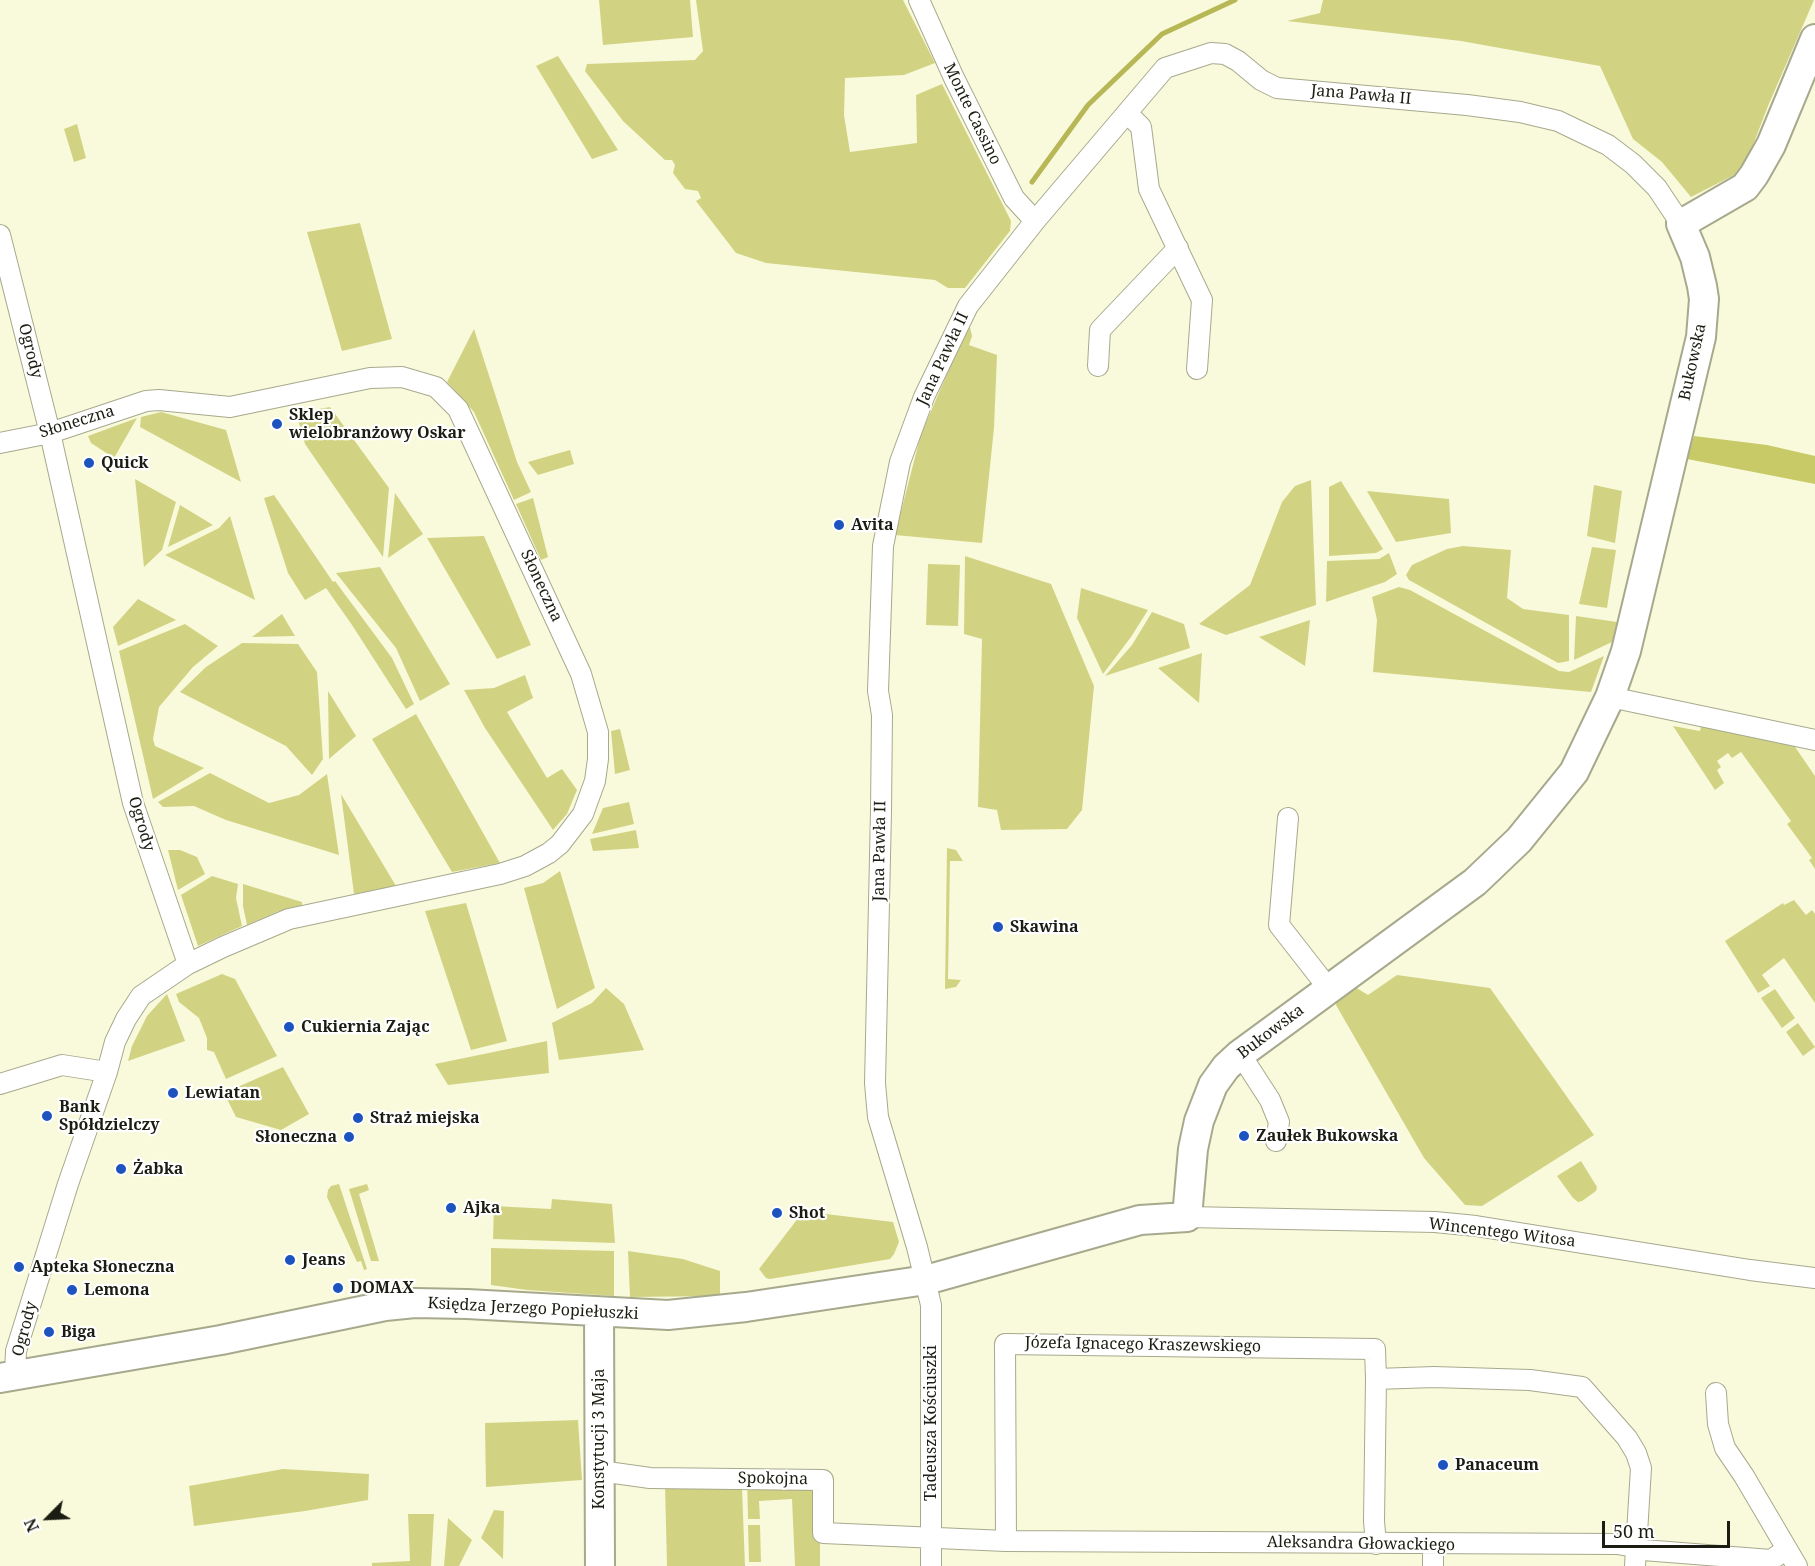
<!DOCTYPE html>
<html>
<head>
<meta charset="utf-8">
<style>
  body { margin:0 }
  #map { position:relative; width:1815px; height:1566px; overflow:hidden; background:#f9fadc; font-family:"Noto Serif",serif }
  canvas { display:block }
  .north { position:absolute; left:18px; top:1488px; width:60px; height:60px; -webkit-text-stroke:4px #fff; paint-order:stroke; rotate:246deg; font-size:16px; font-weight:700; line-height:24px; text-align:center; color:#1c1d12 }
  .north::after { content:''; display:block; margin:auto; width:21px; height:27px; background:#1c1d12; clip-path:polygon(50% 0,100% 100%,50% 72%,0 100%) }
  .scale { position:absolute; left:1602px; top:1521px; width:128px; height:27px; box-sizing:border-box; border:3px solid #1c1d12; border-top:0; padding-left:8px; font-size:18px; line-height:21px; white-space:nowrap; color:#1c1d12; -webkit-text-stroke:4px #fff; paint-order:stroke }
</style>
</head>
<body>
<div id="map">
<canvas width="1815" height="1566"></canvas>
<div class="north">N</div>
<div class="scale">50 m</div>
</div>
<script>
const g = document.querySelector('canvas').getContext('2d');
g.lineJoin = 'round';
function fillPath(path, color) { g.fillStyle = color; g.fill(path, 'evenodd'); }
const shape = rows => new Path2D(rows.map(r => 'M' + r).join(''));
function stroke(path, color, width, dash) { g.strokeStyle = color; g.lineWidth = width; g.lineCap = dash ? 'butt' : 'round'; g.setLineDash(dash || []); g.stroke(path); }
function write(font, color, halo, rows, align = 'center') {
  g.font = font + ' "Noto Serif",serif'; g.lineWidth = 4.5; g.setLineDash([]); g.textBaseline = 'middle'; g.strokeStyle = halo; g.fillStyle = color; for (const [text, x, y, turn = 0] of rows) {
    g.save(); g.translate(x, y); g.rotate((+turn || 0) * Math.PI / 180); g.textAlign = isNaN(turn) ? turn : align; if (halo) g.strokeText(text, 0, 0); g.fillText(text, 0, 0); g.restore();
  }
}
fillPath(shape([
  [599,0,690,0,693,37,603,45],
  [696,0,903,0,935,63,904,75,845,78,844,115,850,152,917,143,916,95,942,84,1011,221,1010,231,965,288,948,288,935,280,766,263,736,253,696,201,701,198,698,191,685,189,673,173,675,165,672,160,665,160,623,121,585,71,587,64,695,60,703,51],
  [1323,0,1814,0,1768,106,1748,158,1736,174,1691,197,1662,162,1633,139,1600,66,1461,41,1287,21,1320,13],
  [558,56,618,150,592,159,536,66],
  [77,124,86,158,74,162,64,129],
  [360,223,392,339,342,351,307,232],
  [970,327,972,336,969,345,997,355,994,428,982,543,895,535,921,434,958,349],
  [474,329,517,462,531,492,514,500,474,412,447,382],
  [330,407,389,488,383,557,305,444,296,413],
  [161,412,226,430,241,482,140,427,141,417],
  [137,418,114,458,91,443,88,436],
  [570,450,574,464,538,475,528,462],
  [135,479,176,502,162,550,144,567],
  [1311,480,1316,605,1226,635,1199,624,1250,585,1282,502,1295,486],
  [1341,481,1383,549,1376,553,1329,556,1329,487],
  [1594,485,1622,491,1615,543,1587,536],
  [1367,491,1449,499,1451,533,1396,542],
  [395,493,423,534,388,558],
  [274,495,333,582,335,581,392,658,414,704,406,709,352,625,326,588,305,600,288,573,264,498],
  [533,498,548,557,541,560,516,504],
  [180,505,213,525,168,547],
  [230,516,255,600,165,555,219,528],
  [484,536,531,645,497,659,427,538],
  [1463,546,1511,550,1507,598,1523,609,1569,615,1569,661,1558,663,1409,580,1406,575,1412,565,1447,549],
  [1592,547,1616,550,1607,608,1579,604],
  [1389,553,1397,574,1385,582,1326,602,1327,561,1379,559],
  [965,556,1051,584,1094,686,1082,810,1067,829,1001,830,997,810,978,807,982,639,964,634],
  [928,564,960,565,958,626,926,625],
  [380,567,450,684,420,701,396,648,336,573],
  [1399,587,1410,590,1559,671,1569,672,1604,656,1591,692,1373,672,1377,620,1372,597],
  [1081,588,1148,610,1131,637,1103,674,1077,618],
  [138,599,176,620,118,646,113,627],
  [1152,612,1184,624,1190,648,1105,676,1132,645],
  [282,614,295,636,252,637],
  [1576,616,1617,622,1612,642,1574,660],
  [1310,620,1305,666,1259,637],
  [185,624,218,646,193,667,159,707,153,739,155,746,204,768,153,799,119,651],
  [242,643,298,644,317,672,323,759,312,775,286,746,180,692,206,667],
  [1202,653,1199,703,1158,668],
  [525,675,533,698,507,712,547,778,562,769,577,790,567,814,553,830,485,728,464,690,494,688],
  [328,691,356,736,329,759],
  [416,714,500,863,452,872,372,739],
  [1702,722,1793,744,1815,776,1815,869,1809,860,1812,858,1787,824,1791,821,1741,752,1732,758,1728,753,1717,761,1721,767,1717,770,1724,783,1715,790,1673,726,1700,731],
  [620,729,630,770,615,774,611,731],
  [210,773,269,803,299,795,327,774,339,855,226,820,194,806,163,807,158,802],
  [341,794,396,886,354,894],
  [629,802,634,824,592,834,603,808],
  [636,830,639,848,593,851,590,839],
  [947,848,956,850,963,861,950,861,948,979,961,980,956,987,945,989],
  [168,850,180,850,197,857,205,874,178,890],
  [560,871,595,988,557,1009,524,888,543,883],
  [212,876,238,884,236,898,242,926,198,946,181,895],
  [243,884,302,902,302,908,279,911,247,925,243,906],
  [1794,900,1806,915,1812,910,1815,914,1815,1003,1784,958,1762,975,1770,986,1758,993,1725,941,1783,903,1784,905],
  [466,903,507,1041,471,1050,425,911],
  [222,974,235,979,277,1056,226,1079,214,1052,207,1050,207,1038,199,1018,179,1002,176,994],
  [1397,975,1490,988,1594,1135,1482,1206,1465,1205,1424,1158,1336,1005,1337,1000,1355,987,1368,995],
  [606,988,624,1004,644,1050,559,1060,552,1023,592,1003],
  [1775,989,1795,1018,1782,1028,1761,998],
  [167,994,185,1041,128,1061,132,1046,147,1016],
  [1798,1023,1815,1047,1803,1056,1786,1032],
  [547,1041,549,1073,448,1085,435,1064],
  [283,1067,309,1114,281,1130,236,1117,224,1093],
  [1581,1161,1597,1187,1596,1191,1582,1201,1578,1202,1573,1198,1557,1176],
  [339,1184,367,1269,364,1270,361,1261,357,1262,327,1197,328,1190,331,1186],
  [367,1184,369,1190,359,1194,379,1261,371,1261,349,1189],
  [552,1199,612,1204,615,1243,493,1239,494,1206,551,1209],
  [809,1212,893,1222,899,1242,894,1254,890,1259,770,1279,766,1278,759,1269,799,1217],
  [491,1248,614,1251,614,1296,527,1290,491,1285],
  [628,1251,683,1259,720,1271,720,1296,630,1297],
  [578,1420,582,1480,486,1487,485,1423],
  [283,1469,369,1474,368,1500,305,1511,194,1526,189,1486],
  [747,1474,820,1476,820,1566,795,1566,792,1499,759,1501,760,1519,748,1519],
  [626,1480,742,1489,745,1566,667,1566,665,1485,626,1486],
  [494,1510,504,1511,503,1559,481,1538],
  [408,1514,434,1514,431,1566,372,1566,372,1563,410,1561],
  [448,1518,472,1540,459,1566,444,1566],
  [748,1525,760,1525,761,1562,749,1562]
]), '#d1d383');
fillPath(shape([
  [1694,436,1767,445,1815,456,1815,484,1687,459]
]), '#c8c967');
stroke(shape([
  [1032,182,1088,105,1162,34,1235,0]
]), '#b7b755', 5);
const street = shape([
  [919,0,954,78,1014,198,1035,221],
  [1127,113,1141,127,1149,189,1202,300,1197,369],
  [0,235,50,433,133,803,188,964,141,996,126,1019,115,1042,107,1072,68,1184,16,1351,15,1375],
  [1098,366,1100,330,1178,248],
  [0,443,50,433,146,401,159,400,230,407,370,378,402,377,436,387,458,409,581,674,598,732,598,759,595,781,583,814,560,844,549,853,525,866,500,874,289,919,223,947,188,964],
  [1610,697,1815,740],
  [1288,818,1279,925,1329,989],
  [1239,1055,1248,1066,1270,1100,1279,1122,1276,1141],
  [0,1084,62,1065,107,1072],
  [1187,1217,1435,1222,1476,1226,1750,1270,1815,1278],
  [1376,1379,1374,1521,1376,1544],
  [1716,1393,1718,1424,1725,1448,1744,1476,1797,1566],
  [600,1471,650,1478,823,1480,823,1533,1006,1541,1617,1544,1635,1547,1643,1550,1771,1560,1787,1549],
  [1006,1541,1005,1344,1375,1349,1376,1379,1434,1377,1530,1380,1582,1387,1627,1438,1636,1453,1641,1468,1635,1566],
  [1433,1544,1433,1566],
  [931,1566,931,1305,917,1247,878,1117,875,1083,881,811,882,715,878,691,883,546,900,462,924,397,968,306,1035,221,1165,68,1211,53,1225,54,1238,61,1261,80,1277,88,1467,105,1520,112,1558,121,1608,145,1633,164,1657,188,1681,224]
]);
const secondary = shape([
  [599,1312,600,1566],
  [0,1378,221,1340,385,1306,415,1303,467,1304,668,1315,746,1307,926,1280,1140,1220,1187,1217,1193,1149,1199,1121,1213,1085,1226,1067,1239,1055,1475,882,1519,840,1574,772,1610,697,1626,651,1701,337,1704,299,1702,286,1695,257,1681,224,1745,187,1754,175,1771,145,1815,39]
]);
stroke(street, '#a7a98d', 22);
stroke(secondary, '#a7a98d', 32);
stroke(street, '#fff', 20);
stroke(secondary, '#fff', 28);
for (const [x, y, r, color] of [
  [277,424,6,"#1c53bf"],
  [89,463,6,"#1c53bf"],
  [839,525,6,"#1c53bf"],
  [998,927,6,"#1c53bf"],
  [289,1027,6,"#1c53bf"],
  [173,1093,6,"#1c53bf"],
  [47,1116,6,"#1c53bf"],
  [358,1118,6,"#1c53bf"],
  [1244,1136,6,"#1c53bf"],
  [349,1137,6,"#1c53bf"],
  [121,1169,6,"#1c53bf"],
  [451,1208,6,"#1c53bf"],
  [777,1213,6,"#1c53bf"],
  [290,1260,6,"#1c53bf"],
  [19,1267,6,"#1c53bf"],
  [338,1288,6,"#1c53bf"],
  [72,1290,6,"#1c53bf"],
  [49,1332,6,"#1c53bf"],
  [1443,1465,6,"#1c53bf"]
]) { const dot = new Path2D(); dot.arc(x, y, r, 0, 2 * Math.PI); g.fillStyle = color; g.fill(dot); stroke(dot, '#fff', 2); }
write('16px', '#1c1d12', '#fff', [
  ["Jana Pawła II",1361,95,5],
  ["Monte Cassino",972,114,64],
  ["Ogrody",30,351,76],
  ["Jana Pawła II",943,359,-65],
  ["Bukowska",1693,362,-78],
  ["Słoneczna",77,422,-17],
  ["Słoneczna",541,586,65],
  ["Ogrody",141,824,73],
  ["Jana Pawła II",880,851,-89],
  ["Bukowska",1271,1032,-37],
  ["Wincentego Witosa",1502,1233,7],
  ["Księdza Jerzego Popiełuszki",533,1309,3],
  ["Ogrody",25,1329,-75],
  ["Józefa Ignacego Kraszewskiego",1143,1345,1],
  ["Tadeusza Kościuszki",931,1423,-90],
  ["Konstytucji 3 Maja",599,1439,-90],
  ["Spokojna",773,1479,1],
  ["Aleksandra Głowackiego",1361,1544,1]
]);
write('bold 16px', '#1c1d12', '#fff', [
  ["Sklep",289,415],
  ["wielobranżowy Oskar",289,433],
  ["Quick",101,463],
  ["Avita",851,525],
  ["Skawina",1010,927],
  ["Cukiernia Zając",301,1027],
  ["Lewiatan",185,1093],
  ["Bank",59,1107],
  ["Spółdzielczy",59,1125],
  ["Straż miejska",370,1118],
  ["Zaułek Bukowska",1256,1136],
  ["Słoneczna",337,1137,"right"],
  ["Żabka",133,1169],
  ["Ajka",463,1208],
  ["Shot",789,1213],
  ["Jeans",302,1260],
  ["Apteka Słoneczna",31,1267],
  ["DOMAX",350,1288],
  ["Lemona",84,1290],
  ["Biga",61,1332],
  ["Panaceum",1455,1465]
], 'left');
</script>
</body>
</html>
